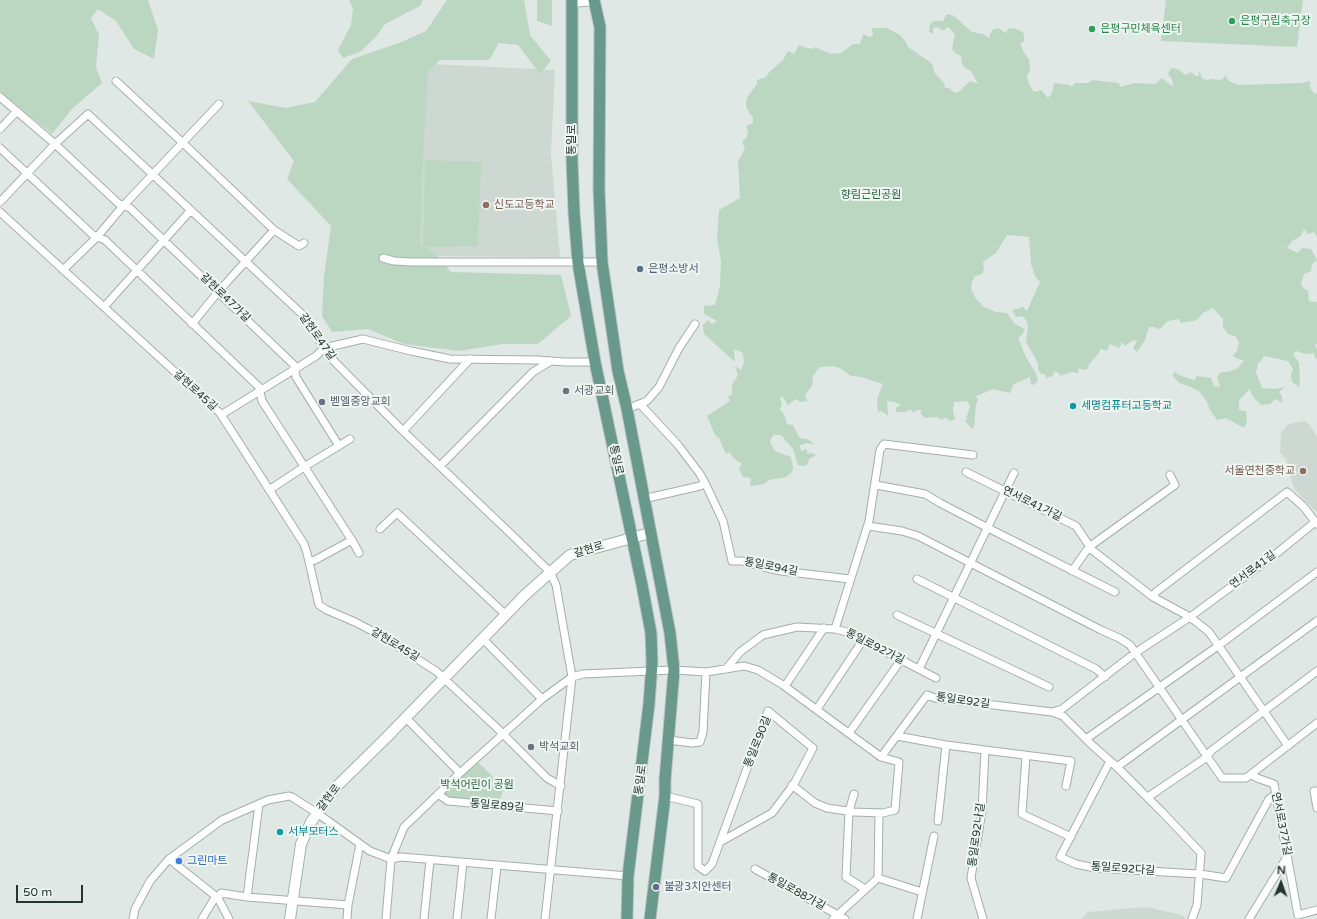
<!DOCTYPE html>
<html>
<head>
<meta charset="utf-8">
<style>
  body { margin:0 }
  #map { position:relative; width:1317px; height:919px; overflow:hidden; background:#dfe8e4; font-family:"Varela Round",sans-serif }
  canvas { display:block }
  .north { position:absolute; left:1261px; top:863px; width:40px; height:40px; -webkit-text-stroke:3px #eff6f2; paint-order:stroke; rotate:2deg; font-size:11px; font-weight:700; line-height:16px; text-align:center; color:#233631 }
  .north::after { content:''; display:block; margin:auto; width:14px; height:18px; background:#233631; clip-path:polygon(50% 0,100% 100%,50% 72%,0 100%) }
  .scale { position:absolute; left:16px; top:885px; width:67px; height:18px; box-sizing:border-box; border:2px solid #233631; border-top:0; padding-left:5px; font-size:12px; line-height:14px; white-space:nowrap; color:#233631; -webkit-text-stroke:3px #eff6f2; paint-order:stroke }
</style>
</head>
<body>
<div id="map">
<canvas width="1317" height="919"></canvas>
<div class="north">N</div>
<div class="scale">50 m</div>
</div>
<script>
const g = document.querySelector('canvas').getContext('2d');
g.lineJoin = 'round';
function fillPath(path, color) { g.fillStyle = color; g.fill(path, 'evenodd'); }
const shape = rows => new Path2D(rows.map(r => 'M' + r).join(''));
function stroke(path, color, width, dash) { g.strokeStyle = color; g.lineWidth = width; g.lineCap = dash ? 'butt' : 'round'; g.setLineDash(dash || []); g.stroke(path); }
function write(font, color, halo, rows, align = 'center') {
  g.font = font + ' "Varela Round","Noto Sans KR",sans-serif'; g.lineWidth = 4; g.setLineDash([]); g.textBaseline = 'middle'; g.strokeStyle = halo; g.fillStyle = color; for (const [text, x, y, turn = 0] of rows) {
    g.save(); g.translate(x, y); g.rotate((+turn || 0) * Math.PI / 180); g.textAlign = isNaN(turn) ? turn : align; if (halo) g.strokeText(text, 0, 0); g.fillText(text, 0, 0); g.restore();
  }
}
fillPath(shape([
  [430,64,555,70,551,154,560,257,416,256,422,72],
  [1304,421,1310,425,1317,437,1317,513,1295,490,1292,482,1286,459,1280,453,1281,434,1285,428,1288,424],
  [1147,907,1182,915,1186,919,1081,919,1088,912]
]), '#ced8d3');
fillPath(shape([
  [0,0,148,0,158,30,154,59,134,49,116,21,98,9,91,18,99,35,96,67,102,83,72,109,52,134,0,92],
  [349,0,423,0,420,6,385,24,376,37,360,52,343,58,338,50,351,25,353,8],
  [447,0,524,0,530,35,551,61,540,74,518,45,499,43,489,60,440,60,428,72,424,137,420,244,423,246,425,160,481,162,478,246,425,247,435,253,451,272,561,275,571,316,538,344,503,344,459,351,404,344,368,329,332,332,322,316,324,276,331,226,287,179,294,161,248,101,286,108,315,102,352,59,399,43,426,31],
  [537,0,552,0,552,26,537,21],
  [1166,0,1303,0,1297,47,1161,41],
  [947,14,954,16,972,32,983,34,989,38,992,30,998,28,1006,33,1008,29,1014,28,1023,32,1024,35,1024,41,1020,44,1025,54,1029,59,1030,70,1027,77,1029,84,1034,92,1041,90,1048,98,1052,93,1054,83,1070,85,1072,87,1075,83,1088,83,1093,80,1119,83,1120,87,1134,83,1155,84,1162,78,1173,87,1172,80,1168,74,1171,68,1178,69,1185,75,1190,73,1189,71,1196,76,1199,76,1199,71,1203,79,1208,80,1212,79,1219,80,1223,79,1225,75,1229,81,1238,85,1301,83,1310,81,1310,88,1315,94,1317,93,1317,237,1314,232,1308,234,1304,229,1301,236,1292,241,1287,248,1298,253,1302,248,1311,249,1317,260,1312,264,1311,271,1304,274,1301,283,1303,288,1308,291,1309,301,1316,302,1317,303,1317,343,1315,346,1317,349,1317,357,1316,360,1314,353,1306,354,1296,351,1293,354,1299,363,1300,382,1299,387,1292,382,1291,375,1293,369,1288,361,1264,356,1261,361,1258,363,1256,372,1262,388,1275,389,1285,387,1279,392,1282,396,1283,403,1275,399,1270,404,1261,405,1254,398,1249,389,1239,401,1239,410,1246,411,1247,421,1244,428,1226,418,1217,420,1210,410,1207,402,1199,391,1188,386,1179,383,1172,375,1176,371,1177,374,1190,379,1195,380,1196,376,1211,378,1214,386,1220,387,1217,377,1221,372,1228,372,1238,368,1244,360,1238,359,1233,356,1237,351,1239,342,1235,336,1228,334,1223,327,1223,319,1213,308,1203,313,1197,320,1187,322,1181,323,1179,319,1168,321,1161,328,1157,329,1155,327,1149,327,1145,340,1137,352,1133,348,1137,341,1133,340,1125,346,1122,342,1119,348,1110,344,1107,351,1101,349,1095,358,1089,364,1088,369,1083,370,1079,368,1078,373,1072,372,1060,376,1059,373,1054,371,1053,376,1046,378,1045,374,1041,374,1038,368,1038,363,1026,342,1028,325,1026,320,1022,316,1016,317,1012,310,1021,308,1022,306,1027,311,1040,282,1035,276,1031,264,1029,237,1007,235,996,253,983,262,984,269,982,274,975,276,972,282,971,289,976,299,984,307,996,312,1007,313,1015,324,1025,329,1022,335,1018,338,1026,357,1036,374,1038,380,1034,385,1031,384,1030,377,1014,384,1010,393,993,389,976,396,978,401,976,404,974,427,972,429,964,420,968,420,966,418,970,407,968,401,954,402,953,411,955,419,950,421,945,417,942,420,937,417,925,418,921,414,921,410,916,410,914,413,910,409,906,412,896,412,896,408,901,405,894,402,887,401,888,416,882,411,878,412,877,399,883,384,861,377,851,376,840,368,833,366,821,367,818,369,813,376,812,386,805,394,807,401,801,402,796,399,788,405,782,396,780,398,782,403,780,410,784,414,787,424,793,425,799,437,803,439,807,439,815,444,807,443,800,445,801,451,807,449,807,454,811,453,816,455,809,459,808,464,804,466,798,465,793,449,781,435,773,435,770,442,775,451,791,457,793,468,792,472,786,477,769,480,764,484,750,486,751,478,743,477,739,469,742,464,733,458,730,452,726,454,719,438,715,435,707,416,730,401,728,397,732,394,732,385,738,375,735,366,741,370,744,362,743,353,734,349,735,362,704,334,703,325,708,320,712,324,717,321,704,314,704,306,715,305,720,286,721,261,717,239,719,210,740,198,738,161,745,149,742,142,747,137,748,132,746,126,753,123,753,118,747,109,746,103,748,96,757,84,757,80,766,77,769,72,783,60,788,51,794,54,799,45,803,47,812,49,815,47,831,54,841,53,853,44,860,44,863,34,870,37,873,35,872,28,887,28,900,35,906,42,908,47,930,62,933,66,934,72,944,83,945,88,949,88,955,93,961,90,970,81,978,84,971,71,965,68,962,64,961,56,955,53,952,49,955,34,948,27,942,31,940,28,935,27,933,29,933,34,929,32,930,25,933,21,943,21],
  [478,762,504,788,499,803,450,798,443,793]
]), '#bbd7c2');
const street = shape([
  [116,81,183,143,274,230,299,246,304,243],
  [0,97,55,144,119,204,130,208,294,365,296,377,339,446],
  [0,129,17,111],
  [0,148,93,235,105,240,259,387,262,401,353,542,359,553],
  [0,202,55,144,88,114,304,316,330,357,403,431,510,533,550,572,556,585,572,677,545,919],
  [0,212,220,413,304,544,307,553,319,605,327,610,355,622,376,633,436,671,497,728,547,778,561,786],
  [383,258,394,261,411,262,602,262],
  [63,270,97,237,123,206,219,104],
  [104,307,191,210],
  [192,324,218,292,274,230],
  [640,404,678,445,700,474,705,483,723,521,732,561,742,561,767,568,781,571,850,579],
  [627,409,647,401,659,387,679,348,695,324],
  [221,415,316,356,324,348,363,339,411,351,450,359,537,360,565,362,595,362],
  [403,431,470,359],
  [440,466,533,372,551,361],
  [966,472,1076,526,1092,550,1153,597,1190,617,1209,632,1288,746],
  [876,485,925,494,940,503,988,528,1115,592],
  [269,490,304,467,350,439],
  [643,499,700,486,705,483],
  [868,526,902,531,918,536,1101,630,1119,638,1130,645,1222,778,1246,778,1317,723],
  [380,529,397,513,506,615],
  [309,561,315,560,352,540],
  [1072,571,1089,547,1175,485,1170,475],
  [917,579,1096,669,1105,677],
  [1153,597,1156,592,1287,492,1303,506,1317,524],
  [897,615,1049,687],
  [835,629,869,521,880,450,884,444,973,455],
  [483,639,542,699],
  [726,669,740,652,763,635,797,627,835,629,847,632,936,678],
  [919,669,1014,473],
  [785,686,824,628],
  [817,709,863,640],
  [1052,712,1063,716,1093,746,1117,767,1163,813,1201,853,1197,905,1192,919],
  [406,718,460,773],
  [849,733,901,660],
  [897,736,946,745,1071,761,1066,786],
  [1086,739,1218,646,1317,572],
  [669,740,692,743,700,742,703,732,706,672],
  [1026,756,1022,814,1071,837],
  [881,757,927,695,935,698,1052,712,1062,709,1135,653,1190,617,1277,553,1315,522],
  [1110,761,1060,857,1076,864,1095,868,1200,874,1226,878,1269,799,1276,794],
  [1117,767,1317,621],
  [1251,774,1257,778,1274,784,1298,915],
  [1317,791,1314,791,1317,808],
  [438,794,448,801,558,811],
  [854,794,849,811,846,877,865,889],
  [665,796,698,804,698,866,705,871,712,864,720,842,753,752,768,711,813,748,794,784,772,813,720,842],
  [1148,797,1207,757,1211,751,1317,671],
  [938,821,946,745],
  [169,859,218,898,229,919],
  [755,869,845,919],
  [878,878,879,813],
  [247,897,259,804],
  [218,898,221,893,247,897,348,905],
  [1298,915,1317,910],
  [133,919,135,909,150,881,169,859,222,820,268,800,289,796,292,797,317,813,370,851,391,859,401,857,628,876],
  [202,919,216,896],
  [347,919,348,905,360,844],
  [386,919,391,859,404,827,460,773,542,699,572,677,583,674,674,670,706,672,744,666,758,670,783,685,881,757,899,762,895,810,883,813,854,812,827,808,815,803,792,785],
  [424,919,430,860],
  [457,919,463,863],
  [491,919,497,866],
  [833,919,878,878,922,892],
  [917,919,934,836],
  [983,919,971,878,982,811,985,750],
  [1249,919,1287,857]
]);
const secondary = shape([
  [572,2,595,0],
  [290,919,301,844,311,822,335,788,385,739,526,594,570,555,650,533]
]);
const primary = shape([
  [572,0,572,160,574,212,578,263,595,362,642,585,651,633,652,663,649,704,628,876,627,919],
  [594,0,600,27,599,189,602,262,618,371,627,409,670,633,674,670,665,780,665,796,650,919]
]);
stroke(street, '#a3afab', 9);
stroke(secondary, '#a0b3ab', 12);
stroke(primary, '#bdc3c1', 13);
stroke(street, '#fff', 7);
stroke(secondary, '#fff', 10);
stroke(primary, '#69998b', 11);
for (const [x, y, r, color] of [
  [1232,21,4,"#2e9e5b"],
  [1092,29,4,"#2e9e5b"],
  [486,205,4,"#8d6e63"],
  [640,269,4,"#5c6f8a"],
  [566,391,4,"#6b7280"],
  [322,402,4,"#6b7280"],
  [1073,406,4,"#0f9aa8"],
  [1303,471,4,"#8d6e63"],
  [531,747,4,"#6b7280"],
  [280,832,4,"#0f9aa8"],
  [179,861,4,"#3f7fe0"],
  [656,887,4,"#5c6f8a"]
]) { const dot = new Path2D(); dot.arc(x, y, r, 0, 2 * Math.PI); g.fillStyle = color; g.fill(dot); stroke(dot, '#eff6f2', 1.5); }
write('11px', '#27864d', '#eff6f2', [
  ["은평구립축구장",1240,21],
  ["은평구민체육센터",1100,29]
], 'left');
write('11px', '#233631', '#eff6f2', [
  ["통일로",572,140,-90],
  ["갈현로47가길",225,298,44],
  ["갈현로47길",317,337,55],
  ["갈현로45길",195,391,42],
  ["통일로",616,460,78],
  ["연서로41가길",1032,504,26],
  ["갈현로",589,550,-17],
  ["통일로94길",771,567,11],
  ["연서로41길",1253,570,-37],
  ["갈현로45길",395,645,31],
  ["통일로92가길",875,647,27],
  ["통일로92길",963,701,8],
  ["통일로90길",758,742,-68],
  ["통일로",641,780,-82],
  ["갈현로",329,798,-52],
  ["통일로89길",497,806,5],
  ["연서로37가길",1281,824,79],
  ["통일로92나길",977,835,-82],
  ["통일로92다길",1123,869,4],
  ["통일로88가길",796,892,29]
]);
write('11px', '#326846', '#eff6f2', [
  ["향림근린공원",871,195],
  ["박석어린이 공원",477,785]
]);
write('11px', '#785e54', '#eff6f2', [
  ["신도고등학교",494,205],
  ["서울연천중학교",1295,471,"right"]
], 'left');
write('11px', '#4e5e75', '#eff6f2', [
  ["은평소방서",648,269],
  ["불광3치안센터",664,887]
], 'left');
write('11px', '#5b616d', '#eff6f2', [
  ["서광교회",574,391],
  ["벧엘중앙교회",330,402],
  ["박석교회",539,747]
], 'left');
write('11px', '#0d838f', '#eff6f2', [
  ["세명컴퓨터고등학교",1081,406],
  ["서부모터스",288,832]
], 'left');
write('11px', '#366cbe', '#eff6f2', [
  ["그린마트",187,861]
], 'left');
</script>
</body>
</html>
